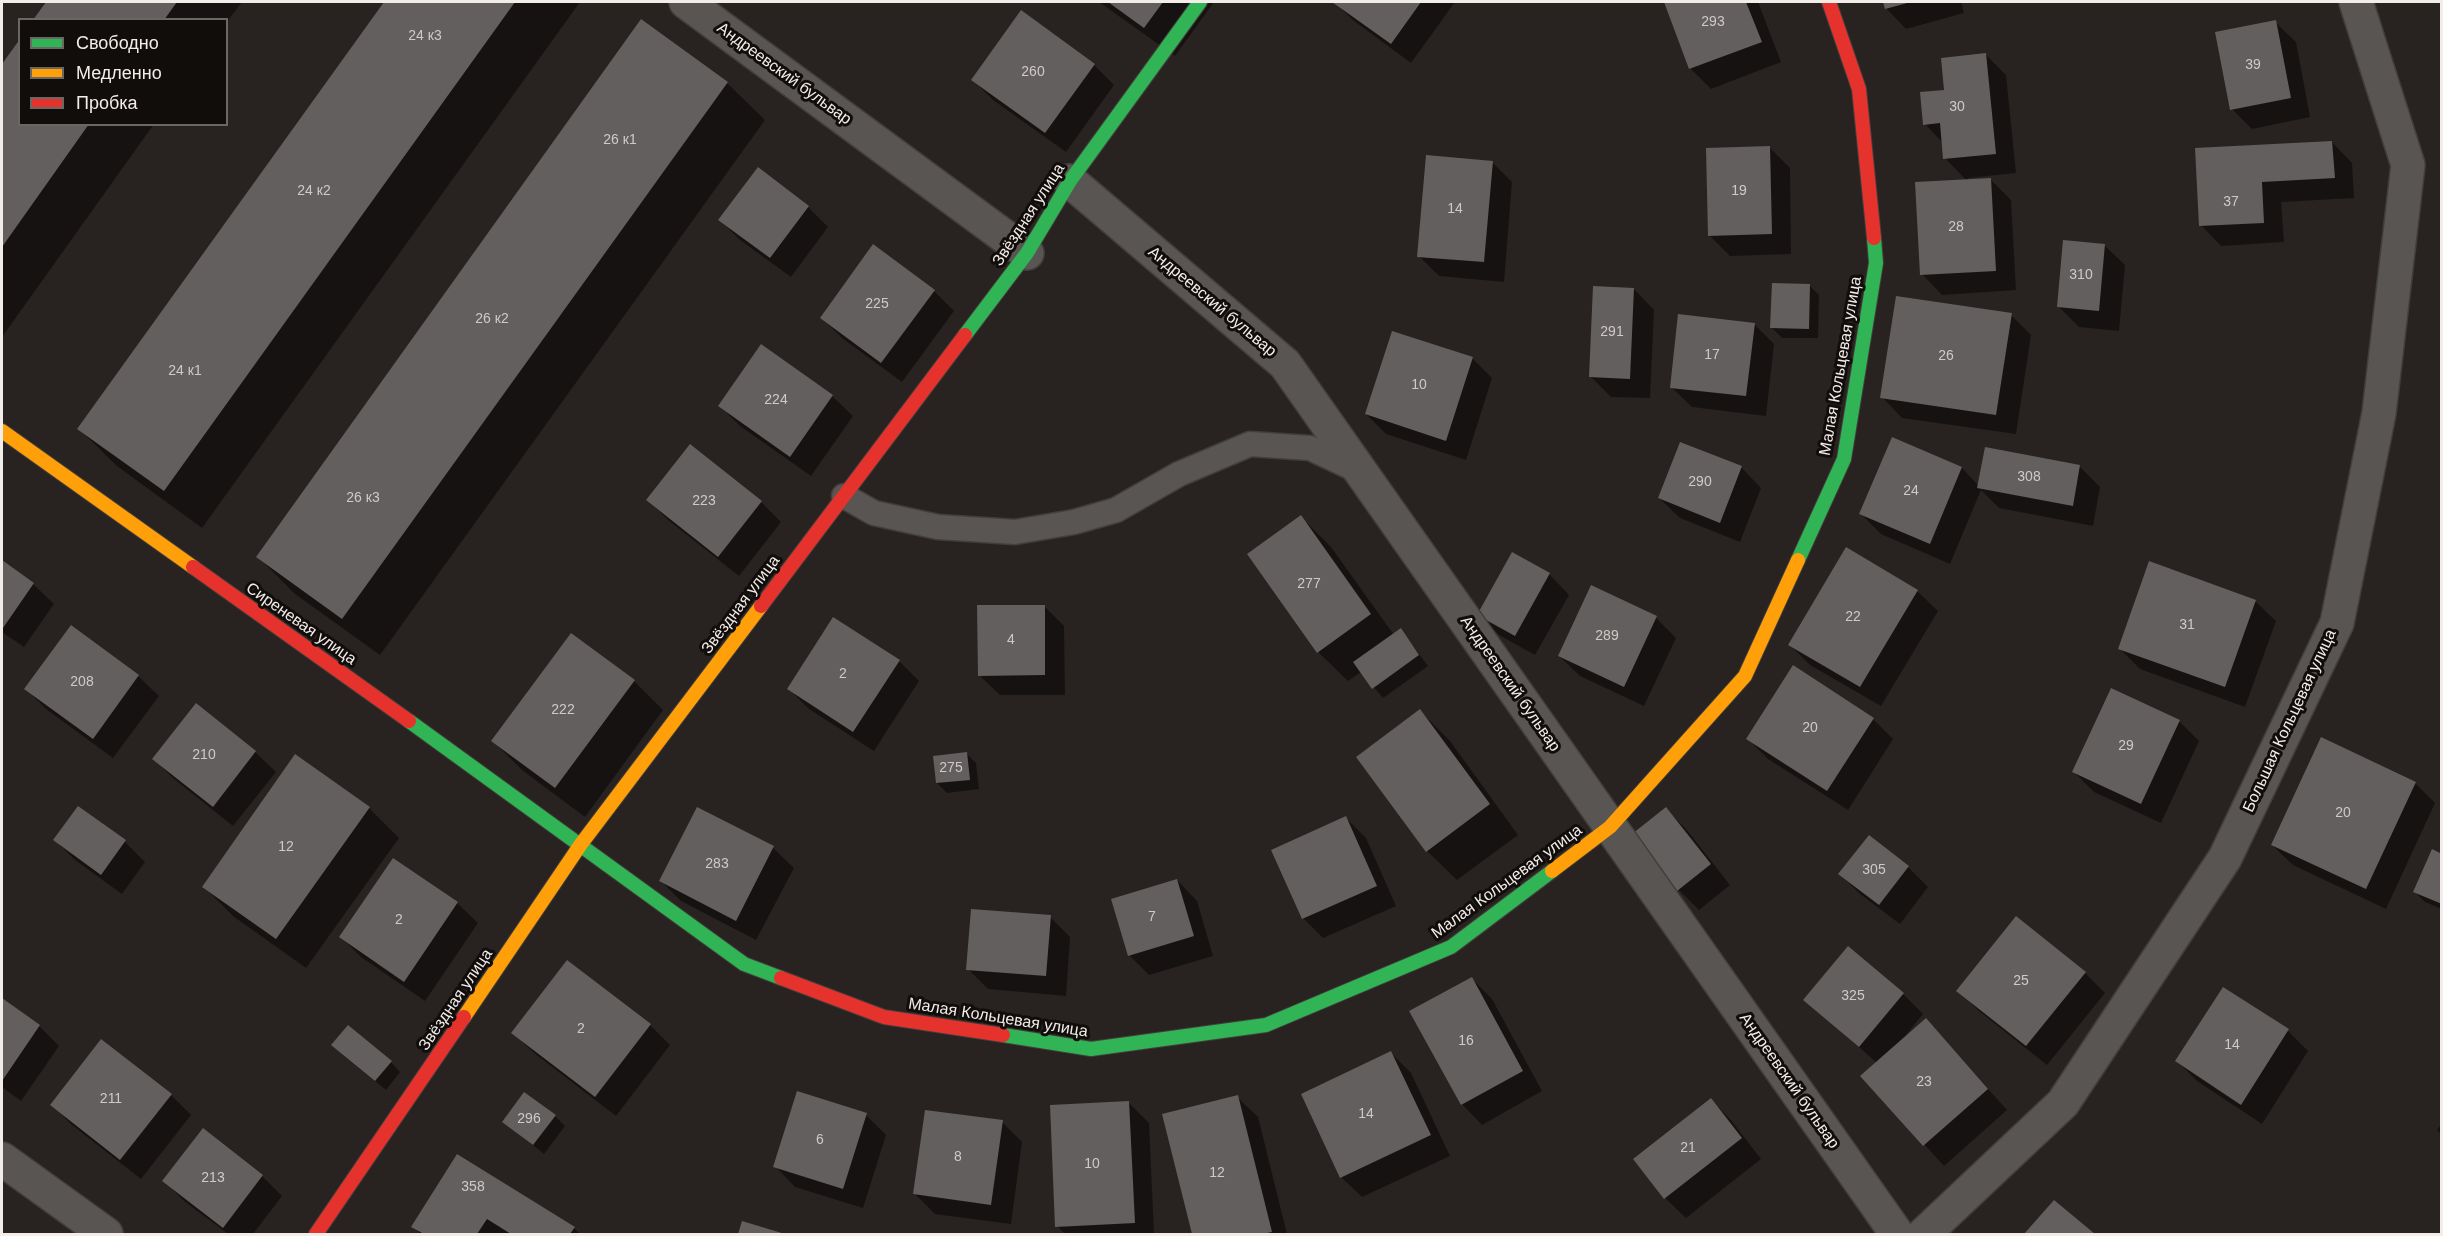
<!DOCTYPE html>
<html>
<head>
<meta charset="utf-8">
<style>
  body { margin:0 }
  #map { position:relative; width:2443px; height:1236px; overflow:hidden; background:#282320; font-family:Helvetica,sans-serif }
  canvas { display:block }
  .frame { position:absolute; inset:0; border:3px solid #f3edea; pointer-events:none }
  .legend { position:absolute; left:18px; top:18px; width:210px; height:108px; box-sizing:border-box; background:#110d0b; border:2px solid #6b6764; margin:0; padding:8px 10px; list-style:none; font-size:18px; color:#f3edea }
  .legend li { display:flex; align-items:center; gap:12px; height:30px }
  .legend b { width:30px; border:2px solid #6b6764 }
</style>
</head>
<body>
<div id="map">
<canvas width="2443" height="1236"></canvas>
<div class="frame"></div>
<ul class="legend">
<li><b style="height:8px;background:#30b455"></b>Свободно</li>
<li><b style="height:8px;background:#ff9f0a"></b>Медленно</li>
<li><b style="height:8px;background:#e5322d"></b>Пробка</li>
</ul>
</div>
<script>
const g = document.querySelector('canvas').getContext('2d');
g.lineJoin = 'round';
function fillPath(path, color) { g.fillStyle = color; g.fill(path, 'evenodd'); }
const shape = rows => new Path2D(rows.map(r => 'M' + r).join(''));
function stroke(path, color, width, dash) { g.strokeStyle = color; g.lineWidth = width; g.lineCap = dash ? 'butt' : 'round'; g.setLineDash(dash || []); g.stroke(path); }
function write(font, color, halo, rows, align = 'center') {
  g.font = font + ' Helvetica,sans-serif'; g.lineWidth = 6; g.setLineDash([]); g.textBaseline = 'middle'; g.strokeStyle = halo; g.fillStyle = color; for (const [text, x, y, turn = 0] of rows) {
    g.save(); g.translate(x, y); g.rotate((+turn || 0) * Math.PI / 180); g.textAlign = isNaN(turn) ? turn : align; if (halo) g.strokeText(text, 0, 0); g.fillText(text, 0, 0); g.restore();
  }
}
fillPath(shape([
  [48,2,242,2,226,23,226,20,35,20],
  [386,2,580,2,202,528,117,466,79,429],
  [1099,2,1214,2,1175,56],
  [1334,2,1455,2,1411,63,1354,21],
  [1665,2,1758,2,1781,62,1711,89,1691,69],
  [1884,2,1961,2,1964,13,1906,29,1886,8],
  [2275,22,2296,42,2310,117,2252,129,2232,109],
  [20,41,20,124,154,124,2,337,2,66],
  [1986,55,2006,75,2016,173,1968,178,1968,181,1991,180,2011,200,2016,290,1942,295,1922,274,1967,181,1945,158,1943,143,1925,124,1945,91],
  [1094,65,1114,85,1066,152,993,100,973,80],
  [727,83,765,120,380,655,295,594,258,557],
  [2332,142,2352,163,2354,198,2281,202,2284,242,2221,246,2201,225,2197,149],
  [1770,148,1790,168,1791,254,1730,256,1709,235],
  [1492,162,1512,182,1504,282,1439,276,1419,256],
  [808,207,828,227,791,277,740,240,720,220],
  [2104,245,2125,265,2119,331,2079,327,2059,307],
  [1809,285,1819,295,1818,338,1782,338,1772,328],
  [1634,289,1654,310,1650,398,1611,397,1590,376],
  [934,291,954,311,902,382,842,338,822,318],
  [2011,315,2031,335,2016,434,1902,418,1882,397],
  [1754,324,1774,344,1766,416,1692,407,1671,387],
  [762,346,832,396,853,416,811,476,740,426,720,406],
  [1472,358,1492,378,1466,460,1386,434,1366,414],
  [1892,439,1962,468,1979,486,2080,467,2100,487,2093,526,1999,508,1981,490,1950,564,1881,534,1861,514],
  [1741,467,1761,488,1740,542,1680,518,1659,498],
  [648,500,761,502,781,522,739,576,668,520],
  [1301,517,1331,547,1394,635,1401,630,1428,666,1383,698,1361,672,1348,681,1318,652],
  [2,562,33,584,54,604,24,647,2,632],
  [1549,574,1569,595,1535,655,1499,635,1479,615],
  [1917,591,1938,611,1881,706,1810,665,1790,645],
  [2255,601,2276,621,2245,707,2140,669,2120,649],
  [1044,606,1064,626,1065,695,1000,695,979,675],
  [1656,618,1676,638,1644,706,1580,676,1559,656],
  [899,661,919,681,874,751,809,709,788,688],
  [138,676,159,696,113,758,46,709,26,689],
  [634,681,663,710,585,817,522,770,493,741],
  [1420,711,1450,741,1518,835,1457,880,1427,851],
  [1873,719,1893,739,1848,810,1768,759,1748,739],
  [2179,721,2199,741,2161,823,2094,792,2074,772],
  [255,752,276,772,233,826,174,779,154,759],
  [966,753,976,763,979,789,947,793,937,783],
  [296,757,369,808,399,838,306,968,233,916,204,887],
  [2415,783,2435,803,2386,909,2293,865,2272,845],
  [79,808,125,842,145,862,122,894,75,860,55,840],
  [698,809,773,848,794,868,756,940,681,901,661,881],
  [1666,809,1686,829,1730,885,1699,910,1679,890],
  [1346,818,1366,838,1396,906,1323,938,1303,918],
  [2442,855,2442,909,2425,902,2415,892],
  [394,860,457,903,478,923,425,1001,361,957,341,937],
  [1908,867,1928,887,1900,924,1860,894,1840,874],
  [1177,880,1197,901,1213,956,1149,975,1129,955],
  [1050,917,1070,937,1066,996,988,989,968,969],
  [2085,973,2105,993,2047,1065,1979,1011,1958,991],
  [1472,979,1492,999,1542,1091,1482,1125,1462,1104,1411,1012],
  [2224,989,2288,1031,2308,1051,2262,1124,2197,1081,2177,1061],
  [1903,994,1923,1014,1905,1036,1926,1020,2007,1110,1944,1166,1862,1076,1877,1063,1805,999],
  [2,1000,39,1026,59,1046,21,1101,2,1087],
  [650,1025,670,1045,616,1116,534,1053,513,1033],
  [1391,1053,1411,1073,1450,1156,1362,1197,1341,1177],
  [343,1055,391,1062,400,1072,386,1090],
  [171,1095,191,1115,141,1179,72,1125,52,1105],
  [1237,1097,1258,1117,1287,1234,1193,1234,1163,1115],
  [1711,1100,1731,1120,1761,1159,1686,1218,1665,1198],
  [1129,1103,1149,1123,1154,1234,1065,1234,1057,1226],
  [866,1115,886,1135,863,1208,795,1187,775,1166],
  [555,1116,565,1126,544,1154,504,1122],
  [1002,1122,1022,1142,1011,1224,935,1214,915,1194],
  [2442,1123,2442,1135,2437,1130],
  [458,1156,574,1228,580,1234,421,1234,413,1227],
  [262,1176,282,1196,253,1234,228,1234,184,1201,164,1181],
  [2054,1202,2092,1234,2026,1234],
  [743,1223,781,1234,740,1234]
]), '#0007');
fillPath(shape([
  [46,2,177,2,164,20,33,20],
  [384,2,515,2,164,491,77,429],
  [1108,2,1163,2,1144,28],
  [1332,2,1421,2,1391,44],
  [1664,2,1746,2,1762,42,1689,69],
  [1883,2,1911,2,1885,9],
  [1021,10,1095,64,1045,133,971,80],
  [641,19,728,82,342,619,256,557],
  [2276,20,2291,98,2230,110,2215,32],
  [20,39,20,124,89,124,2,247,2,64],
  [1986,53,1996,154,1943,159,1940,123,1923,125,1920,92,1944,90,1941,58],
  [2332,141,2335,178,2262,182,2264,223,2199,226,2195,148],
  [1770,146,1772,234,1708,236,1706,148],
  [1426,155,1493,161,1484,262,1417,257],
  [758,167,809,206,770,258,718,220],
  [1991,178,1996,271,1920,275,1915,182],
  [2063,240,2105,244,2099,311,2057,307],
  [873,244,935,290,881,363,820,318],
  [1772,283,1810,284,1809,329,1770,328],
  [1593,286,1634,288,1630,379,1589,377],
  [1896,296,2012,313,1996,415,1880,398],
  [1678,314,1755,323,1746,396,1670,388],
  [1392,331,1473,357,1446,441,1365,414],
  [761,344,833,395,790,457,718,406],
  [1892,437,1962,467,1930,544,1859,514],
  [1680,442,1742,466,1720,523,1658,498],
  [690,444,762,501,718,557,646,500],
  [1985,447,2080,465,2073,506,1977,488],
  [1301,515,1371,614,1317,653,1247,554],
  [1846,547,1918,590,1860,687,1788,645],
  [1512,552,1550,573,1515,636,1477,615],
  [2,560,34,583,3,628,2,627],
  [2149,561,2256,600,2225,687,2118,649],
  [1591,585,1657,616,1624,687,1558,656],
  [977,605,1045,605,1045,675,978,676],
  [833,617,900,660,853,732,787,689],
  [71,625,139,675,93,739,24,689],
  [1401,628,1419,655,1372,689,1353,662],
  [571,633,635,680,555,788,491,741],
  [1793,665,1874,718,1827,791,1746,739],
  [2111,688,2180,720,2141,804,2072,772],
  [196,703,256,751,213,807,152,759],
  [1420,709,1490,804,1426,852,1356,757],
  [2321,737,2416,782,2366,889,2271,845],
  [967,752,970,780,936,783,933,756],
  [295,754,370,807,276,939,202,887],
  [78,806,126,840,101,875,53,840],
  [697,807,774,846,736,921,659,881],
  [1666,807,1711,864,1677,891,1632,834],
  [1346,816,1377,886,1302,919,1271,850],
  [1869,835,1909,866,1879,905,1838,874],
  [2432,849,2442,854,2442,904,2413,892],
  [393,858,458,902,404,982,339,937],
  [1177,879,1194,936,1128,956,1111,899],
  [971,909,1051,915,1046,976,966,970],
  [2016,916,2086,972,2026,1046,1956,991],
  [1848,946,1904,993,1859,1047,1803,1000],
  [567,960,651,1024,595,1097,511,1033],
  [1472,977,1523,1071,1461,1105,1409,1011],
  [2223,987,2289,1029,2241,1105,2175,1061],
  [2,998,40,1025,2,1081],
  [1926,1018,1988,1089,1923,1146,1860,1076],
  [348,1025,392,1061,375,1081,331,1045],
  [101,1039,172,1094,120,1160,50,1105],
  [1391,1051,1431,1135,1340,1178,1301,1094],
  [797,1091,867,1113,843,1189,773,1167],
  [524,1092,556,1115,533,1145,502,1122],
  [1238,1095,1272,1232,1262,1234,1192,1234,1162,1114],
  [1711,1098,1742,1138,1664,1199,1633,1159],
  [1129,1101,1135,1223,1055,1227,1050,1105],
  [925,1110,1003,1120,991,1205,913,1194],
  [203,1128,263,1175,223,1228,162,1181],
  [457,1154,575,1227,570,1234,511,1234,487,1219,477,1234,424,1234,411,1227],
  [2054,1200,2095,1234,2024,1234],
  [742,1221,785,1234,738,1234]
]), '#635f5f');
const lane = shape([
  [844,496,874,513,938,527,1015,532,1074,522,1116,510,1179,474,1250,444,1310,448,1359,471]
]);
const street = shape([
  [686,2,1027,253],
  [1070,181,1285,364,1897,1234],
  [2,1159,106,1234],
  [1924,1234,2063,1103,2225,858,2337,623,2379,413,2408,165,2356,2]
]);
const fast = shape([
  [965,335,1027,253,1070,181,1200,2],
  [1798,560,1844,459,1876,263,1874,238],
  [409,721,744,964,781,978],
  [1003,1035,1091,1049,1266,1025,1451,947,1552,871]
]);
const slow = shape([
  [2,431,193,567],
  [1552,871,1610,827,1745,676,1798,560],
  [464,1017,581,844,761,606]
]);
const jam = shape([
  [1829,2,1859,89,1874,238],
  [193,567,409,721],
  [761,606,965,335],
  [781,978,884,1017,1003,1035],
  [316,1234,464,1017]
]);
stroke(lane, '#423e3b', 27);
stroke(street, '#423e3b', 36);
stroke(fast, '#423e3b', 16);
stroke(slow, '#423e3b', 16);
stroke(jam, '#423e3b', 16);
stroke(lane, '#585553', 24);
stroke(street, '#585553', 33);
stroke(fast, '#30b455', 14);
stroke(slow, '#ff9f0a', 14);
stroke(jam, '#e5322d', 14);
write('14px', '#cfcac7', null, [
  ["293",1713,22],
  ["24 к3",425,36],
  ["39",2253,65],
  ["260",1033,72],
  ["30",1957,107],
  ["26 к1",620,140],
  ["24 к2",314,191],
  ["19",1739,191],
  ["37",2231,202],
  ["14",1455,209],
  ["28",1956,227],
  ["310",2081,275],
  ["225",877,304],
  ["26 к2",492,319],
  ["291",1612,332],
  ["17",1712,355],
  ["26",1946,356],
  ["24 к1",185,371],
  ["10",1419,385],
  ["224",776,400],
  ["308",2029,477],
  ["290",1700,482],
  ["24",1911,491],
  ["26 к3",363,498],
  ["223",704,501],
  ["277",1309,584],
  ["22",1853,617],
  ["31",2187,625],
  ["289",1607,636],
  ["4",1011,640],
  ["2",843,674],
  ["208",82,682],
  ["222",563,710],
  ["20",1810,728],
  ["29",2126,746],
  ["210",204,755],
  ["275",951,768],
  ["20",2343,813],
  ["12",286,847],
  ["283",717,864],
  ["305",1874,870],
  ["7",1152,917],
  ["2",399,920],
  ["25",2021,981],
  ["325",1853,996],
  ["2",581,1029],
  ["16",1466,1041],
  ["14",2232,1045],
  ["23",1924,1082],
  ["211",111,1099],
  ["14",1366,1114],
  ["296",529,1119],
  ["6",820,1140],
  ["21",1688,1148],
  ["8",958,1157],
  ["10",1092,1164],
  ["12",1217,1173],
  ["213",213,1178],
  ["358",473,1187]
]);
write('16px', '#f3edea', '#110d0b', [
  ["Андреевский бульвар",784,74,36],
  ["Звёздная улица",1029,215,-57],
  ["Андреевский бульвар",1212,302,40],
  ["Малая Кольцевая улица",1841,366,-80],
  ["Звёздная улица",741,605,-53],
  ["Сиреневая улица",301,624,35],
  ["Андреевский бульвар",1510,684,55],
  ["Большая Кольцевая улица",2290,721,-65],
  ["Малая Кольцевая улица",1507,882,-36],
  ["Звёздная улица",456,1000,-56],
  ["Малая Кольцевая улица",998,1018,9],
  ["Андреевский бульвар",1789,1081,55]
]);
</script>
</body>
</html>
